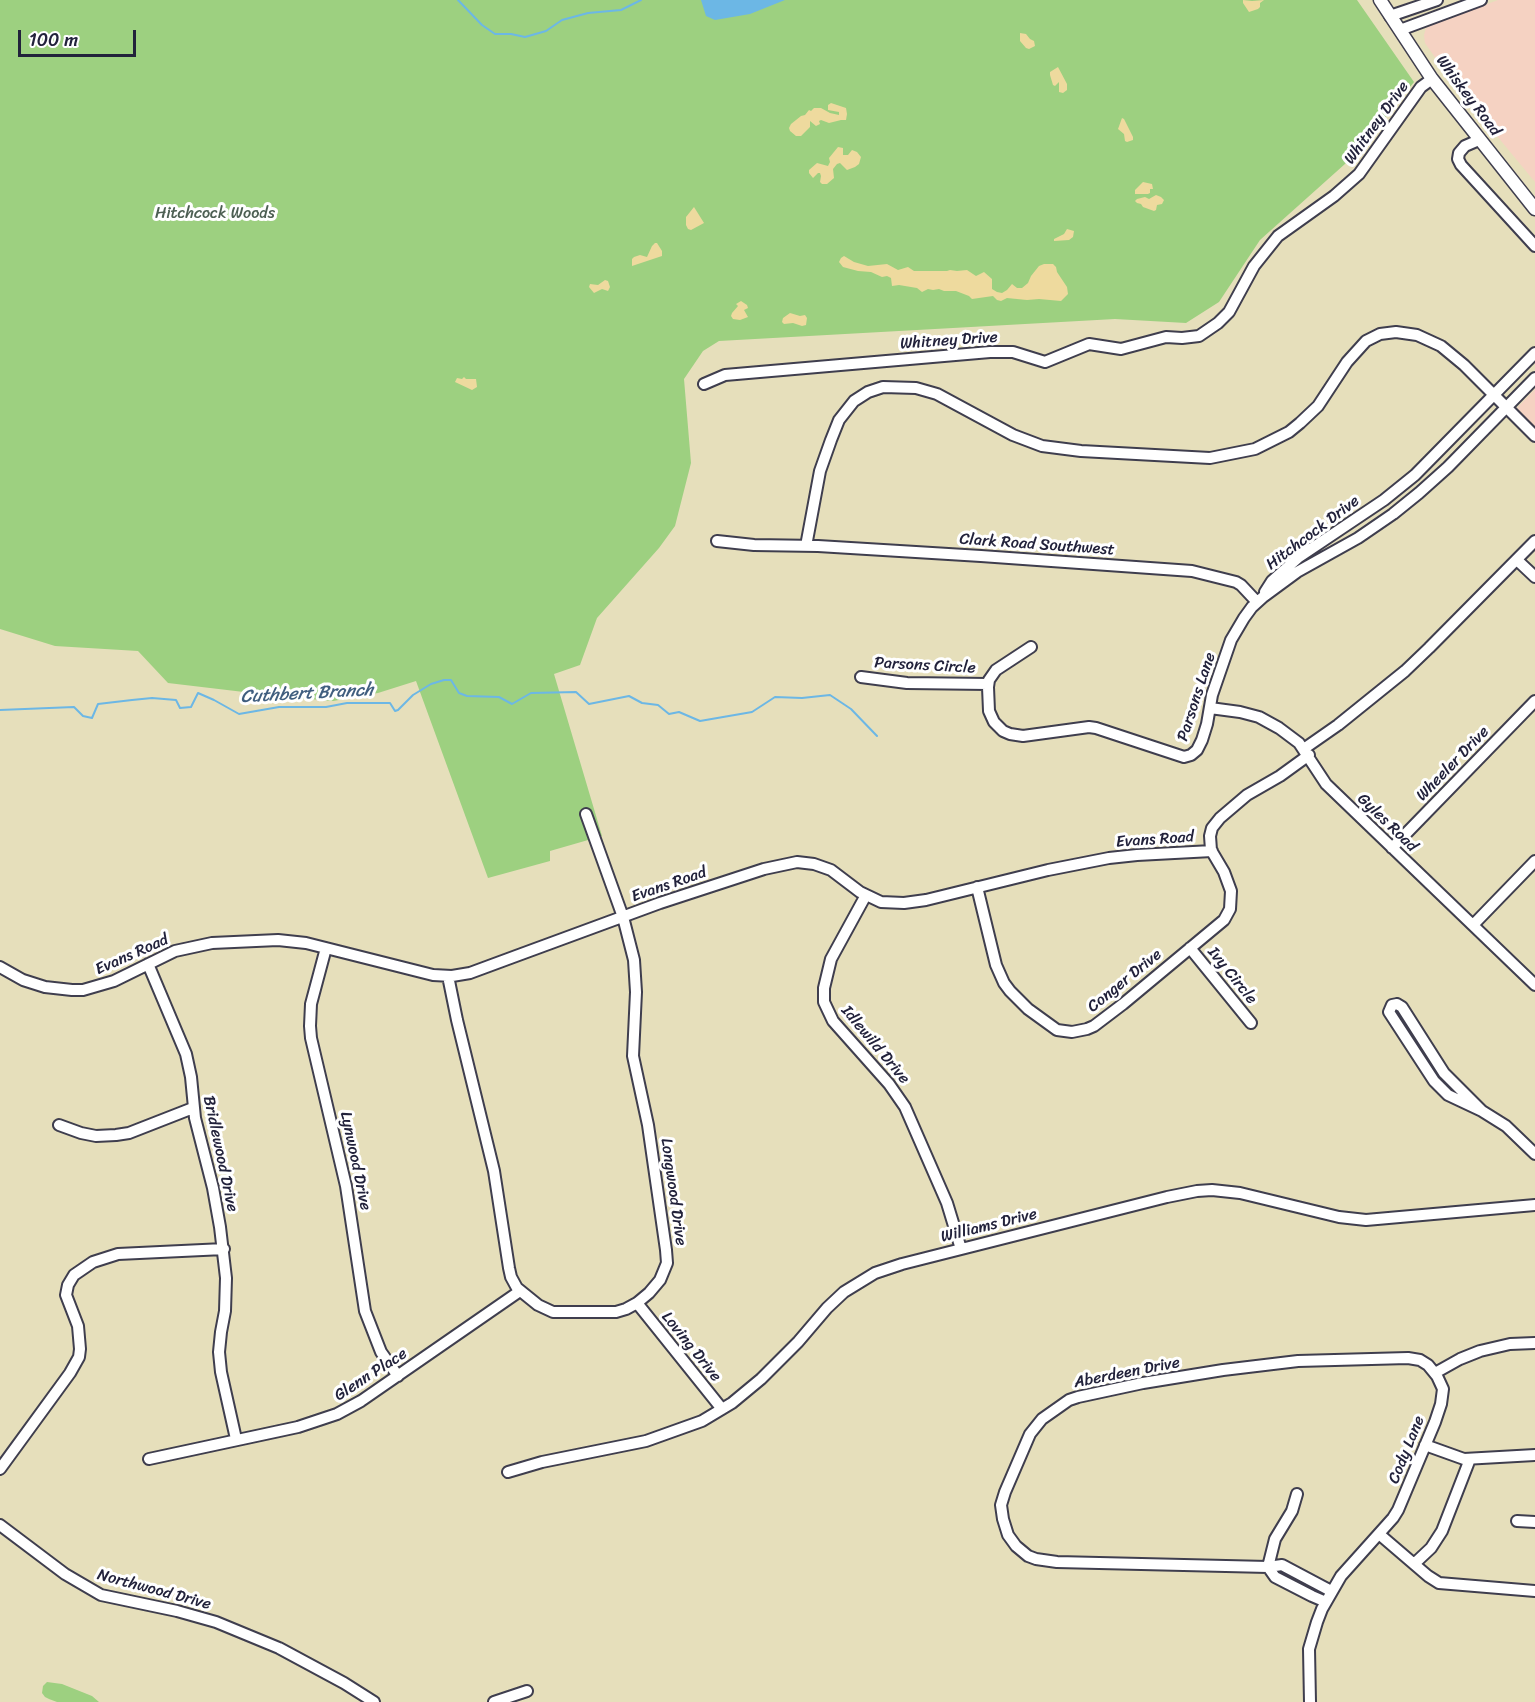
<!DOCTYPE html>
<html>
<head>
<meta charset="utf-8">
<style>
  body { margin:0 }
  #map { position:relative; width:1535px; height:1702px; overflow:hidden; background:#e6dfbb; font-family:Sriracha,sans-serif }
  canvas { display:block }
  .scale { position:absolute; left:18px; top:30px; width:118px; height:27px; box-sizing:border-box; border:3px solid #22223b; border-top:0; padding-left:8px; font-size:18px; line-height:21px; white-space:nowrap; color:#22223b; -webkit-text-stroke:4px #fff; paint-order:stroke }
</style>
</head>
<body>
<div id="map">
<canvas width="1535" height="1702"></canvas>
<div class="scale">100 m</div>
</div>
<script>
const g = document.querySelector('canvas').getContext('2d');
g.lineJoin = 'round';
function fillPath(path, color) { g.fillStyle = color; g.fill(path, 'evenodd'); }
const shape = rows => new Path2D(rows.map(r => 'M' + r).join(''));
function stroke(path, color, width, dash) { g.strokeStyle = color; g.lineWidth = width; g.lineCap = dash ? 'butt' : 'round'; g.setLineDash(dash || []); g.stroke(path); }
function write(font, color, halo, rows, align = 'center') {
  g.font = font + ' Sriracha,sans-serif'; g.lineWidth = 6; g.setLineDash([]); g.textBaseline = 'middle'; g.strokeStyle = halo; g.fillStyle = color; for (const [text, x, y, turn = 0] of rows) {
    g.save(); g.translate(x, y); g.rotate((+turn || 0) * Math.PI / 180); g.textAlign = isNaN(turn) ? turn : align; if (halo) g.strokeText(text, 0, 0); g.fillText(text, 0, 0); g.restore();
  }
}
fillPath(shape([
  [1498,0,1535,0,1535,182,1478,113,1462,96,1425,43,1424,35,1426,28,1433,24],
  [1535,389,1535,427,1517,408]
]), '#f5d2c2');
fillPath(shape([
  [0,0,1357,0,1414,82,1355,155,1260,240,1219,302,1186,323,1115,319,719,341,703,351,684,379,691,463,675,526,659,548,597,618,580,665,554,674,602,836,550,851,550,861,488,878,416,681,378,693,333,701,286,697,168,683,138,651,55,646,0,629],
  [47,1682,62,1684,92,1696,99,1702,57,1702,49,1699,45,1697,42,1693,43,1686]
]), '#9dd080');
fillPath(shape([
  [1243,0,1252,1,1264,0,1260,3,1260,7,1258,9,1249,12,1243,3],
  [1020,33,1026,34,1030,39,1034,41,1035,46,1029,49,1026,48,1020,41],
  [1058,67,1067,84,1067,90,1063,93,1059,92,1059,82,1055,86,1053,85,1050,75,1050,72],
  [831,103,846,108,847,114,846,120,841,120,829,123,821,120,819,121,820,124,816,126,810,121,810,127,801,136,796,136,790,131,789,128,791,124,801,116,805,115,809,110,811,111,814,108,821,108,830,113,839,115,839,112,828,110,828,105],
  [1122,118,1124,119,1133,137,1133,140,1127,142,1125,141,1124,134,1118,129],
  [838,147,843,148,843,155,848,155,852,150,857,152,861,157,859,164,855,167,847,170,840,163,837,164,833,169,834,178,827,184,822,184,820,182,821,176,820,173,818,173,813,178,809,173,809,170,817,163,828,166,830,162,829,158],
  [1143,182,1152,184,1153,189,1150,189,1150,193,1148,194,1135,194,1135,190],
  [1156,195,1161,197,1164,200,1162,204,1157,205,1156,210,1154,211,1143,207,1141,204,1137,203,1135,201,1137,199,1145,197,1149,199],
  [694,207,704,223,691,230,688,229,686,225,686,217],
  [1067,229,1074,231,1073,237,1069,240,1054,241,1054,239,1064,234],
  [655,243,657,243,662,251,662,256,632,266,632,259,634,257,640,255,647,257,652,246],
  [844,256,854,262,868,266,887,264,898,270,908,267,914,271,947,271,950,270,957,271,967,270,976,276,984,272,992,279,992,289,997,292,1002,293,1007,290,1012,284,1017,288,1022,288,1028,283,1031,276,1039,266,1044,264,1053,264,1056,267,1057,272,1067,287,1068,294,1061,301,1039,299,1027,300,1007,298,1001,301,997,300,993,296,972,299,969,296,956,291,944,291,939,289,933,290,928,289,922,292,917,288,899,285,892,286,891,278,887,276,882,277,871,272,858,271,843,267,839,262,841,258],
  [605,280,608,281,610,287,608,291,602,289,594,293,589,287,590,284,598,285],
  [741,301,747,305,748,308,744,310,748,317,740,320,733,319,731,316,732,313,738,306,736,304],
  [790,313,800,316,805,315,807,318,806,325,802,326,793,323,784,324,782,322,783,318],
  [464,377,466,379,476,379,477,387,472,390,455,382,457,378,462,379]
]), '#eeda9e');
fillPath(shape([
  [701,0,785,0,750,14,715,20,706,16]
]), '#6cb7e5');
stroke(shape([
  [458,0,482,25,495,34,511,34,525,37,546,31,562,20,588,13,621,10,641,0],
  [0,710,74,707,83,716,92,718,98,704,132,700,152,698,176,700,180,708,191,707,198,693,214,700,239,714,279,707,326,707,347,703,390,703,395,711,398,710,413,695,431,684,444,680,451,680,459,693,467,696,499,697,512,704,531,693,576,692,589,704,629,696,642,703,658,705,669,714,679,712,700,721,752,712,775,697,802,698,830,695,851,709,877,736]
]), '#6cb7e5', 2);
const minor = shape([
  [1390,16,1437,0],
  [1400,30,1481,0],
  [1479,140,1465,146,1459,153,1458,159,1461,165,1535,246],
  [704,384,725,375,990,352,1013,352,1045,362,1089,344,1121,349,1166,337,1182,338,1199,336,1218,323,1229,312,1254,266,1278,236,1334,196,1359,174,1421,87,1432,79],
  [717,541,754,545,818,546,981,556,1192,571,1236,582,1241,585,1257,602],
  [806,546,820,471,831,440,839,420,854,401,868,392,883,387,916,388,937,394,1013,435,1042,446,1081,451,1210,458,1255,449,1289,432,1300,423,1318,406,1347,362,1366,341,1380,334,1396,332,1417,335,1441,346,1464,365,1535,436],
  [1517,560,1535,577],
  [1265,592,1272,581,1299,557,1384,500,1415,475,1535,353],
  [1031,647,996,670,989,680,988,687,989,711,994,722,1003,731,1010,734,1023,736,1089,727,1096,728,1184,757,1191,755,1197,750,1202,740,1207,724,1212,695,1231,640,1244,618,1252,607,1263,597,1297,572,1358,538,1393,514,1419,493,1448,467,1535,378],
  [861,677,907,683,988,684],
  [1210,708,1240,712,1259,717,1279,728,1299,743,1326,784,1535,985],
  [1305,748,1338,725,1405,671,1429,648,1535,541],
  [1392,848,1535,701],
  [977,887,996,965,1004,983,1010,991,1028,1009,1057,1030,1072,1032,1087,1029,1094,1026,1123,1004,1224,920,1230,909,1231,891,1224,872,1211,850,1210,836,1212,828,1220,818,1247,795,1280,776,1309,755],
  [866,895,831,959,824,988,824,1002,833,1021,889,1084,905,1107,947,1203,961,1249],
  [1473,925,1535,861],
  [326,948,311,1004,310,1026,311,1038,346,1186,365,1311,381,1352,398,1376],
  [1190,948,1251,1023],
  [148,964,186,1054,191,1077,195,1118,213,1188,220,1227,226,1278,225,1311,221,1332,219,1352,221,1372,236,1439],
  [0,967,23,980,45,987,72,990,83,990,114,981,175,951,212,943,278,940,306,943,433,975,452,976,470,973,516,956,660,903,764,869,797,862,814,864,831,870,860,892,881,902,904,903,926,900,1048,870,1109,858,1137,855,1212,851],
  [448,976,457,1020,494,1171,509,1268,511,1277,517,1288,538,1305,553,1312,616,1312,626,1309,637,1303,649,1293,660,1280,667,1263,666,1250,648,1125,633,1056,636,992,634,960,623,917,586,814],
  [1397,1004,1402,1007,1444,1073,1482,1111,1448,1095,1434,1081,1389,1012,1392,1005,1397,1004],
  [1482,1111,1506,1126,1535,1154],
  [59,1125,81,1133,96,1136,116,1135,129,1133,193,1108],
  [637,1303,722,1409],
  [1435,1373,1460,1359,1480,1351,1510,1344,1535,1343],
  [1425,1445,1464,1459,1535,1455],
  [149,1459,298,1427,337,1414,361,1401,520,1291],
  [0,1469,70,1373,79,1357,80,1349,78,1326,66,1295,68,1285,74,1275,93,1262,118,1254,224,1249],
  [508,1472,542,1462,646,1441,702,1421,732,1403,761,1379,798,1342,827,1308,844,1292,875,1273,902,1264,1167,1197,1197,1191,1212,1190,1240,1193,1339,1217,1366,1220,1535,1205],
  [1297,1494,1292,1511,1275,1539,1268,1567,1282,1565,1331,1591],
  [1517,1521,1535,1522],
  [0,1525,65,1574,101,1595,177,1611,216,1622,279,1648,344,1683,374,1702],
  [1379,1534,1428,1576,1439,1583,1535,1591],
  [1414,1564,1431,1548,1442,1531,1470,1459],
  [494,1702,527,1691],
  [1310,1702,1309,1649,1317,1622,1322,1609,1341,1576,1393,1518,1398,1510,1435,1422,1441,1404,1443,1389,1437,1376,1428,1365,1420,1360,1408,1358,1298,1361,1223,1370,1143,1383,1078,1397,1069,1400,1042,1419,1030,1434,1005,1492,1001,1505,1003,1519,1008,1535,1016,1546,1028,1556,1036,1559,1057,1562,1268,1567,1275,1577,1312,1596,1326,1602]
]);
const major = shape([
  [1380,0,1432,79,1535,209]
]);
stroke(minor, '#3f3e4e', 14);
stroke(major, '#3f3e4e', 15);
stroke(minor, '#fff', 10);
stroke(major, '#fff', 12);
write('16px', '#22223b', '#fff', [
  ["Whiskey Road",1468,96,53],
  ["Whitney Drive",1377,123,-54],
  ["Whitney Drive",949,341,-4],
  ["Hitchcock Drive",1313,533,-37],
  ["Clark Road Southwest",1037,545,4],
  ["Parsons Circle",925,666,3],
  ["Parsons Lane",1197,697,-72],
  ["Wheeler Drive",1453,764,-46],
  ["Gyles Road",1387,823,44],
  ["Evans Road",1155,840,-4],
  ["Evans Road",669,885,-19],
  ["Evans Road",132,955,-24],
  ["Ivy Circle",1232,976,51],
  ["Conger Drive",1125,981,-39],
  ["Idlewild Drive",875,1045,50],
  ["Bridlewood Drive",220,1154,78],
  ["Lynwood Drive",355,1161,78],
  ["Longwood Drive",673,1192,82],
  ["Williams Drive",989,1226,-14],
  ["Loving Drive",691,1347,51],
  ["Aberdeen Drive",1127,1373,-11],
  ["Glenn Place",371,1375,-33],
  ["Cody Lane",1407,1450,-68],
  ["Northwood Drive",154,1590,15]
]);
write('16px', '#4d5f53', '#fff', [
  ["Hitchcock Woods",215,214]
]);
write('italic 18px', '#405e7f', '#fff', [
  ["Cuthbert Branch",307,694,-3]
]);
</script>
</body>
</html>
